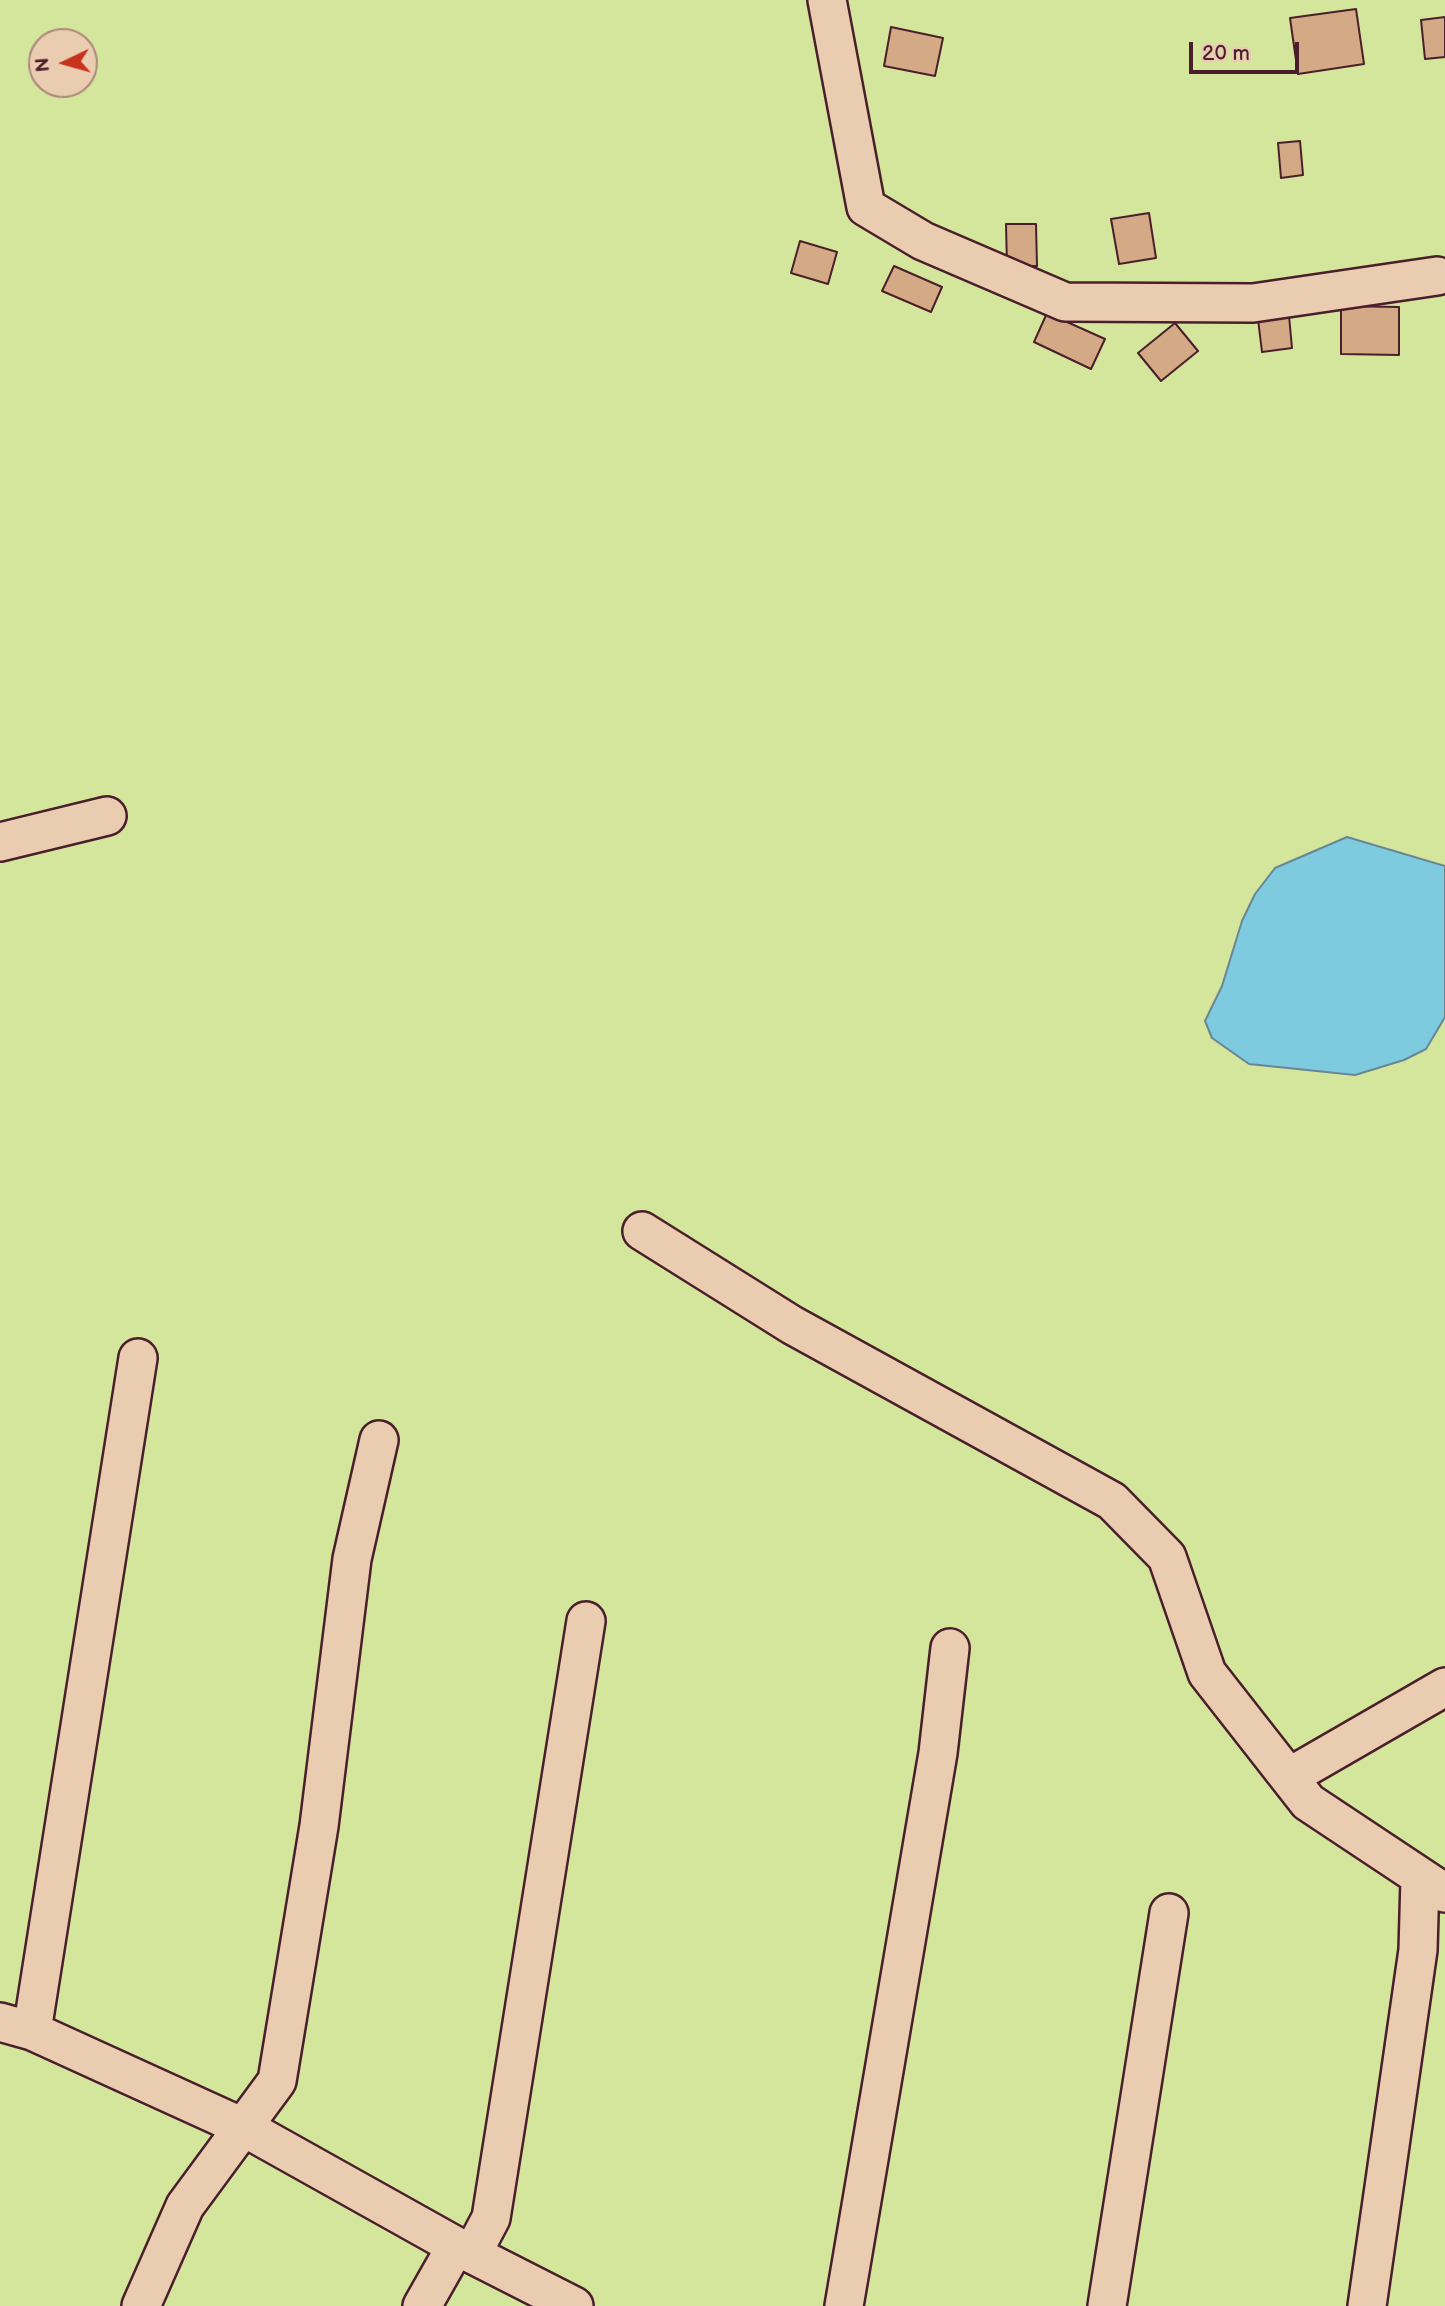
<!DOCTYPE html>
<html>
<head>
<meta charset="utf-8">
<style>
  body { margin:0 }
  #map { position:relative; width:1445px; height:2306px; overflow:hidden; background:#eacdb0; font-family:"Balsamiq Sans",sans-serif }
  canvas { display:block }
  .north { position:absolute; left:28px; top:28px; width:70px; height:70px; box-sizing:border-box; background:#eacdb0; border:2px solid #aa877b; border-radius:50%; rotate:265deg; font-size:19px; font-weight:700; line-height:28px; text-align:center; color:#4a1f2b }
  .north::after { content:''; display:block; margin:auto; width:24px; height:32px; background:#c8321e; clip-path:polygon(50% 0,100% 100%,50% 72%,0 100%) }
  .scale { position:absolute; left:1189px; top:42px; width:110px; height:32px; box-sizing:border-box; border:4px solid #4a1f2b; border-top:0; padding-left:9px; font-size:21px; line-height:24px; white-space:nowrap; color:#4a1f2b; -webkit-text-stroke:5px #eacdb0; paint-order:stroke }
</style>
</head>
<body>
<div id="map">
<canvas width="1445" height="2306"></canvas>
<div class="north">N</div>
<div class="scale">20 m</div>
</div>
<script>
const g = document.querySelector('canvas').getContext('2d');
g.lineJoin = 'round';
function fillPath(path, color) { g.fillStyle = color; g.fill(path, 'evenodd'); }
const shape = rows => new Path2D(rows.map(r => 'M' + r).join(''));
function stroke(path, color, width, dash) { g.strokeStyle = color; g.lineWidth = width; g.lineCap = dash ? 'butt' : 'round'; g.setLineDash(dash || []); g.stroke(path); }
fillPath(shape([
  [0,0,1445,0,1445,866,1347,837,1275,868,1255,894,1242,921,1222,986,1209,1008,1355,1075,1404,1060,1426,1049,1445,1017,1445,2306,0,2306],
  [42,42,84,42,84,84,42,84]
]), '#d3e69b');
const water = shape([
  [1347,837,1445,866,1445,1017,1426,1049,1404,1060,1355,1075,1249,1064,1212,1038,1205,1021,1222,986,1242,921,1255,894,1275,868,1347,837]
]);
fillPath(water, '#7ecade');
stroke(water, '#698696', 2);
const building = shape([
  [1356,9,1364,64,1298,74,1290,18,1356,9],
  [1445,17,1445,57,1425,59,1421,20,1445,17],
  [891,27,943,38,935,76,884,66,891,27],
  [1300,141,1303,175,1281,178,1278,143,1300,141],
  [1149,213,1156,258,1119,264,1111,219,1149,213],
  [1006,224,1036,224,1037,266,1007,266,1006,224],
  [800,241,837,252,828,284,791,273,800,241],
  [894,266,942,287,931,312,882,291,894,266],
  [1341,306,1399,307,1399,355,1341,354,1341,306],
  [1047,313,1105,339,1091,369,1034,342,1047,313],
  [1289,316,1292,348,1262,352,1258,319,1289,316],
  [1175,323,1198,351,1161,381,1138,353,1175,323]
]);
fillPath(building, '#d4a986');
stroke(building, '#4a1f2b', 2);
const minor = shape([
  [827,0,866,207,923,241,1065,302,1253,303,1437,276],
  [0,842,107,816],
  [642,1231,792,1325,1112,1501,1167,1557,1207,1673,1308,1802,1445,1893],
  [1289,1777,1445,1687],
  [0,2022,32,2031,245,2128,456,2246,574,2306],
  [32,2031,138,1358],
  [472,2254,491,2218,586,1621],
  [141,2306,185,2206,277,2081,319,1826,352,1559,379,1440],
  [422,2306,456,2246],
  [844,2306,938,1753,950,1648],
  [1107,2306,1169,1913],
  [1367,2306,1418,1950,1420,1879]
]);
stroke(minor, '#4a1f2b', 42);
stroke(minor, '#eacdb0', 37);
</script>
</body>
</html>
